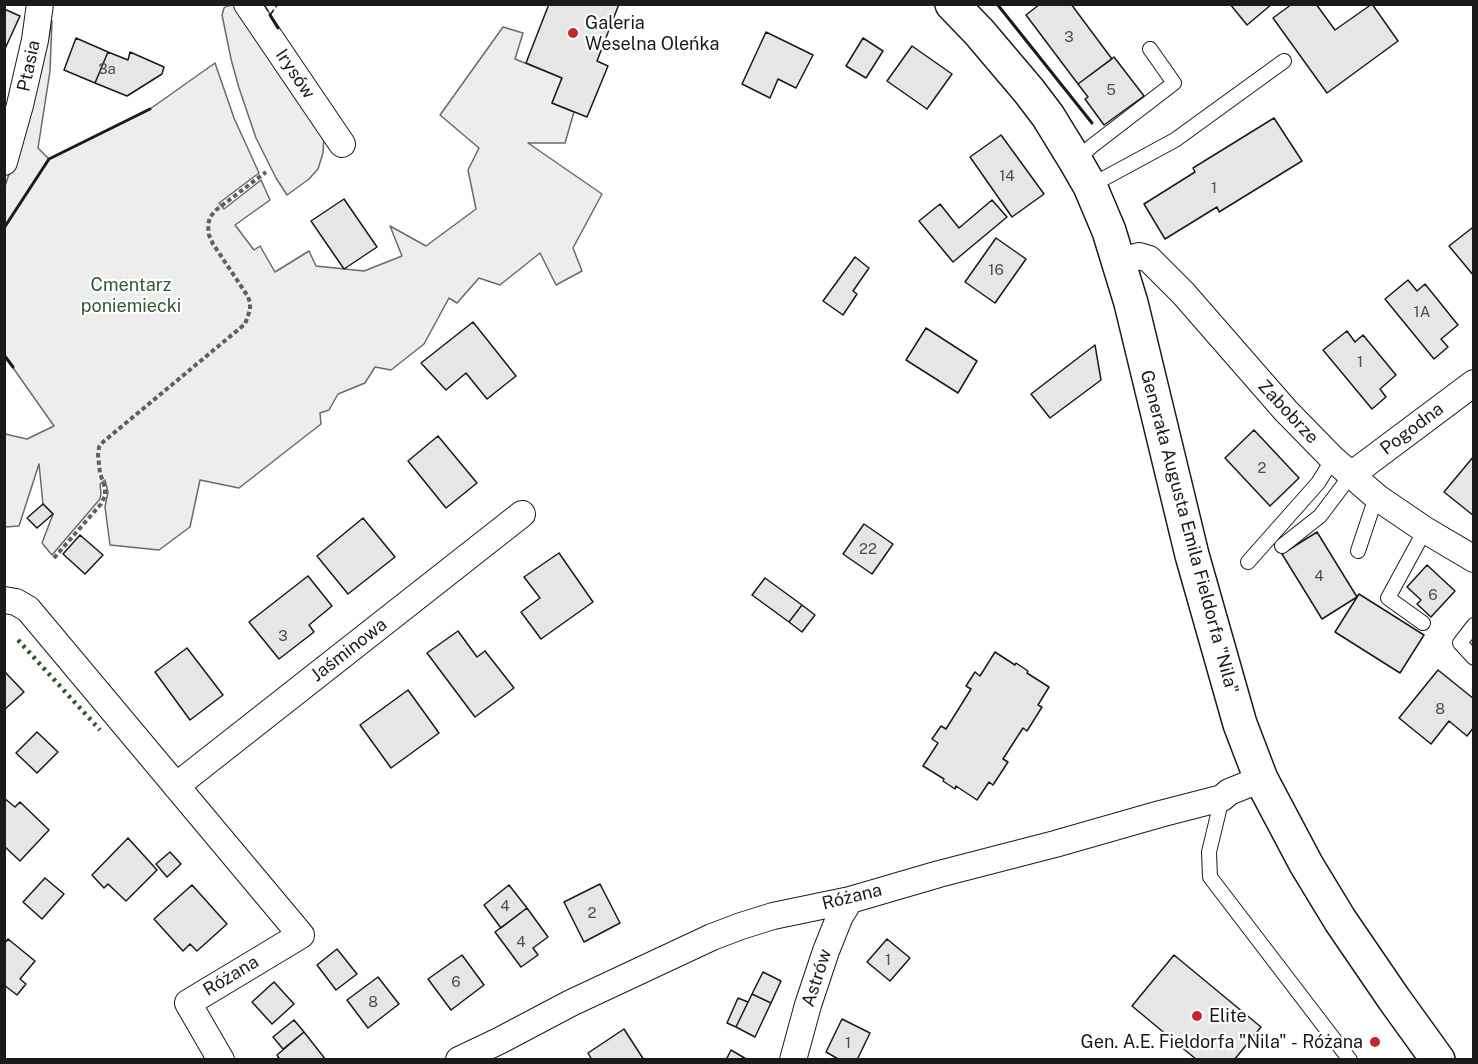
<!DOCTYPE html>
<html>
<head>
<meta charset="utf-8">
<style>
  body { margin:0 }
  #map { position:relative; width:1478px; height:1064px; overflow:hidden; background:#fff; font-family:"Public Sans",sans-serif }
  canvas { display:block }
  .frame { position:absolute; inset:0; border:6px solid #1a1a1a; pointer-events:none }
</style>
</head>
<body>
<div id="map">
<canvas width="1478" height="1064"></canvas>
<div class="frame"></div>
</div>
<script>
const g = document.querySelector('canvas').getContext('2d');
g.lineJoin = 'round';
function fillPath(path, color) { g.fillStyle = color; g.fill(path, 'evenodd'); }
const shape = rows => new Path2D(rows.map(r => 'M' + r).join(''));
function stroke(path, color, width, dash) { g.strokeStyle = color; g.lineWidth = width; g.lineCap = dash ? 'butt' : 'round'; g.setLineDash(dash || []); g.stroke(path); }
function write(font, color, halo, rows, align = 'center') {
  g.font = font + ' "Public Sans",sans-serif'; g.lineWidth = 4.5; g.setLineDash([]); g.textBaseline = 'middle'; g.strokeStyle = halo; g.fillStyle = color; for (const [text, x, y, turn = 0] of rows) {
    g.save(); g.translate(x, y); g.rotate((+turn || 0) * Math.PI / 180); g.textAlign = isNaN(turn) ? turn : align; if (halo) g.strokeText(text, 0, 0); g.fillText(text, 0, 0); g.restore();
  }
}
const built = shape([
  [234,5,237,7,324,136,323,153,318,169,309,179,287,195,276,178,256,138,239,88,231,59,222,15,224,8,227,6,234,5],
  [52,21,50,71,38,148,49,159,150,109,215,63,234,118,259,173,219,203,224,209,261,180,270,200,235,225,254,250,260,246,275,272,309,251,316,266,364,271,402,256,390,226,426,246,476,209,468,170,479,148,440,115,503,27,523,33,515,59,562,78,552,103,574,112,565,143,528,143,602,194,573,248,582,271,556,285,540,253,500,285,479,278,457,303,449,298,424,344,391,370,375,367,365,383,338,394,329,410,320,413,321,424,239,488,200,480,190,527,159,550,110,545,105,507,108,492,105,480,100,484,101,494,100,499,52,555,42,543,53,514,43,504,39,464,19,526,5,527,5,434,27,439,54,426,4,355,5,186,27,121,42,68,52,21]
]);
fillPath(built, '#ededed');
stroke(built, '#6a6a6a', 1.5);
const building = shape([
  [549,4,619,4,597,61,608,66,587,117,552,103,562,78,526,63,549,4],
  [1040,4,1071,4,1112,59,1078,84,1026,15,1040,4],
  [1230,4,1272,4,1247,25,1230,4],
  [1292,4,1316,4,1335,30,1372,4,1398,41,1327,93,1273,18,1292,4],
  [4,9,20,16,4,51,4,9],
  [766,32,813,55,796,88,778,79,770,98,742,84,766,32],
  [76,38,108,52,95,83,64,70,76,38],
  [863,38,883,51,866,78,846,66,863,38],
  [912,46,952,74,927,109,887,81,912,46],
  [108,52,128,60,130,52,164,67,162,74,127,96,95,83,108,52],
  [1114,57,1144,96,1104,125,1085,99,1088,97,1078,84,1114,57],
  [1274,118,1302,161,1219,212,1217,207,1165,239,1144,204,1195,172,1193,168,1274,118],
  [1001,135,1044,194,1012,217,970,157,1001,135],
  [344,199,377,247,344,269,311,221,344,199],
  [992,200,1007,217,953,262,919,221,940,204,959,228,992,200],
  [1472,228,1474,229,1474,276,1449,246,1472,228],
  [996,238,1026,259,995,303,965,282,996,238],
  [855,257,869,268,853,291,857,294,843,315,823,301,855,257],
  [1408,280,1417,291,1425,284,1458,325,1441,339,1448,347,1434,359,1385,299,1408,280],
  [473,322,516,376,487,399,466,373,446,390,421,363,473,322],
  [926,328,977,361,958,393,906,360,926,328],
  [1347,331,1355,342,1363,335,1396,375,1380,389,1386,397,1372,409,1323,350,1347,331],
  [1095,345,1101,380,1050,418,1031,394,1095,345],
  [1254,430,1299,478,1270,506,1225,458,1254,430],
  [438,436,477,483,446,508,408,461,438,436],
  [1474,456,1474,516,1444,492,1474,456],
  [43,504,53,514,37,528,27,518,43,504],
  [363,518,395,557,348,594,317,556,363,518],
  [864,524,893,544,872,574,843,554,864,524],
  [1317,532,1357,597,1322,619,1282,554,1317,532],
  [80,535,103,555,85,574,63,554,80,535],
  [559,553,593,602,541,639,521,612,540,598,524,577,559,553],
  [1427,565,1455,591,1431,617,1417,604,1421,600,1407,587,1427,565],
  [308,576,332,606,309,625,314,632,279,659,249,622,308,576],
  [765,578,802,605,789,622,752,595,765,578],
  [1359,594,1424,635,1400,673,1335,632,1359,594],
  [802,605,815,615,802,632,789,622,802,605],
  [458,631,477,657,485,651,514,688,475,717,427,653,458,631],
  [187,648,223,695,190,720,155,672,187,648],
  [995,652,1015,665,1016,663,1028,671,1027,673,1049,687,1038,705,1042,707,1027,731,1023,728,1003,759,1008,762,993,785,989,782,977,800,956,786,955,789,943,781,944,779,923,766,938,743,932,739,941,726,946,729,971,689,966,686,975,672,980,676,995,652],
  [1438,670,1474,699,1474,727,1467,736,1449,721,1431,744,1399,718,1438,670],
  [4,671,24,692,4,710,4,671],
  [408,690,439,733,391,768,360,725,408,690],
  [37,732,58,752,37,773,16,753,37,732],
  [4,798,15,807,20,802,49,830,20,861,4,846,4,798],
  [128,838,157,870,126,901,108,884,104,888,92,875,128,838],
  [170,852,181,864,167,877,156,864,170,852],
  [45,878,64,894,42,919,23,902,45,878],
  [600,884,620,923,584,942,564,902,600,884],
  [192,885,227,924,197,951,190,944,183,951,154,919,192,885],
  [509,885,527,908,501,928,484,905,509,885],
  [527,908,548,937,533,948,538,955,521,967,495,932,527,908],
  [8,939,35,961,20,979,26,984,17,995,4,985,4,944,8,939],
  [887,939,910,958,890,981,867,962,887,939],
  [337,949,357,974,336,990,317,965,337,949],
  [462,955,484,985,451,1010,428,979,462,955],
  [1174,955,1261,1027,1234,1060,1197,1060,1132,1006,1174,955],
  [763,972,781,981,771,1003,752,994,763,972],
  [378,977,399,1004,368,1028,347,1000,378,977],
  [274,982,294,1004,272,1024,252,1002,274,982],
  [752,994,771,1003,755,1037,736,1027,752,994],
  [738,998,748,1002,736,1027,727,1023,738,998],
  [842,1019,870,1033,857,1060,840,1060,826,1052,842,1019],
  [294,1020,304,1032,283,1049,273,1037,294,1020],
  [624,1029,644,1060,592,1060,588,1053,624,1029],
  [304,1032,326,1060,280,1060,277,1055,304,1032],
  [731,1050,748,1060,726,1060,731,1050]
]);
fillPath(building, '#e6e6e6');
stroke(building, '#1a1a1a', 1.5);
const service = shape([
  [1076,160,1092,146,1174,83,1150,49],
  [1090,186,1175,140,1284,61],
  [1282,546,1320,516,1351,475],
  [1358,551,1372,509,1378,498],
  [1248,562,1318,483,1333,459],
  [1423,623,1388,598,1425,530],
  [1474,625,1460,643,1474,658],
  [1222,798,1209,852,1210,877,1350,1060]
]);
const minor = shape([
  [247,4,342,144],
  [4,162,20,105,35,40,40,4],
  [1119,262,1139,256,1149,259,1183,293,1286,411,1333,459,1378,498,1425,530,1474,559],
  [1351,475,1474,383],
  [4,600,16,602,28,609,301,935,188,1003,221,1060],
  [176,786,522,514],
  [459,1060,499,1041,571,1003,712,937,741,926,773,916,850,900,939,874,1055,844,1160,814,1222,798,1229,792,1261,779],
  [793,1060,808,1005,826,951,840,916,850,900]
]);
const primary = shape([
  [952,4,979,32,1029,91,1048,116,1075,160,1090,186,1109,231,1131,303,1192,555,1240,724,1261,779,1306,864,1340,920,1394,999,1438,1060]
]);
stroke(service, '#1a1a1a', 16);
stroke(minor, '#1a1a1a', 28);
stroke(primary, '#1a1a1a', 36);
stroke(shape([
  [54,558,101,504,105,496,105,488,100,473,98,455,99,447,103,442,245,324,250,310,250,302,247,295,213,244,209,235,208,225,210,217,216,210,266,172]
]), '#5f5f5f', 4, [4.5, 3]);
stroke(service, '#fff', 14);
stroke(minor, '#fff', 26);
stroke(primary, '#fff', 33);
stroke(shape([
  [18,640,100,730]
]), '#2b5a34', 4.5, [3, 4.5]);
stroke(shape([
  [264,4,270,15,278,4]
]), '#1a1a1a', 1.5, [8, 3]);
stroke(shape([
  [997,4,1092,123],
  [270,15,278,28],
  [4,228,49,159,150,109],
  [4,355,13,367]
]), '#1a1a1a', 3);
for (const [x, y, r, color] of [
  [573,33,6,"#c62828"],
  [1197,1016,6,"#c62828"],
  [1375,1042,6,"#c62828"]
]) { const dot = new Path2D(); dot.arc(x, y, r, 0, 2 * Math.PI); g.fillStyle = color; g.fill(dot); stroke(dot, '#fff', 2); }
write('15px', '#4d4d4d', null, [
  ["3",1069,37],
  ["3a",107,69],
  ["5",1111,90],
  ["14",1007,176],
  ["1",1214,188],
  ["16",996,270],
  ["1A",1422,312],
  ["1",1360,362],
  ["2",1262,468],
  ["22",868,549],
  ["4",1319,576],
  ["6",1433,595],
  ["3",283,636],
  ["8",1440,709],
  ["4",505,906],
  ["2",592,913],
  ["4",521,942],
  ["1",888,960],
  ["6",456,982],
  ["8",373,1002],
  ["1",848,1043]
]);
write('18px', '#1a1a1a', '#fff', [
  ["Galeria",585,23],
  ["Weselna Oleńka",585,44],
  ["Elite",1209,1016],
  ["Gen. A.E. Fieldorfa \"Nila\" - Różana",1363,1042,"right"]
], 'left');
write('18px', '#1a1a1a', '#fff', [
  ["Ptasia",29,66,-78],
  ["Irysów",295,74,56],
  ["Zabobrze",1288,412,47],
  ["Pogodna",1412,429,-37],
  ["Generała Augusta Emila Fieldorfa \"Nila\"",1189,532,75],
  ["Jaśminowa",349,650,-38],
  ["Różana",852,897,-14],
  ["Różana",231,976,-31],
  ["Astrów",817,978,-72]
]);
write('18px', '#2b5a34', '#fff', [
  ["Cmentarz",131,285],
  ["poniemiecki",131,306]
]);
</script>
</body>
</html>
